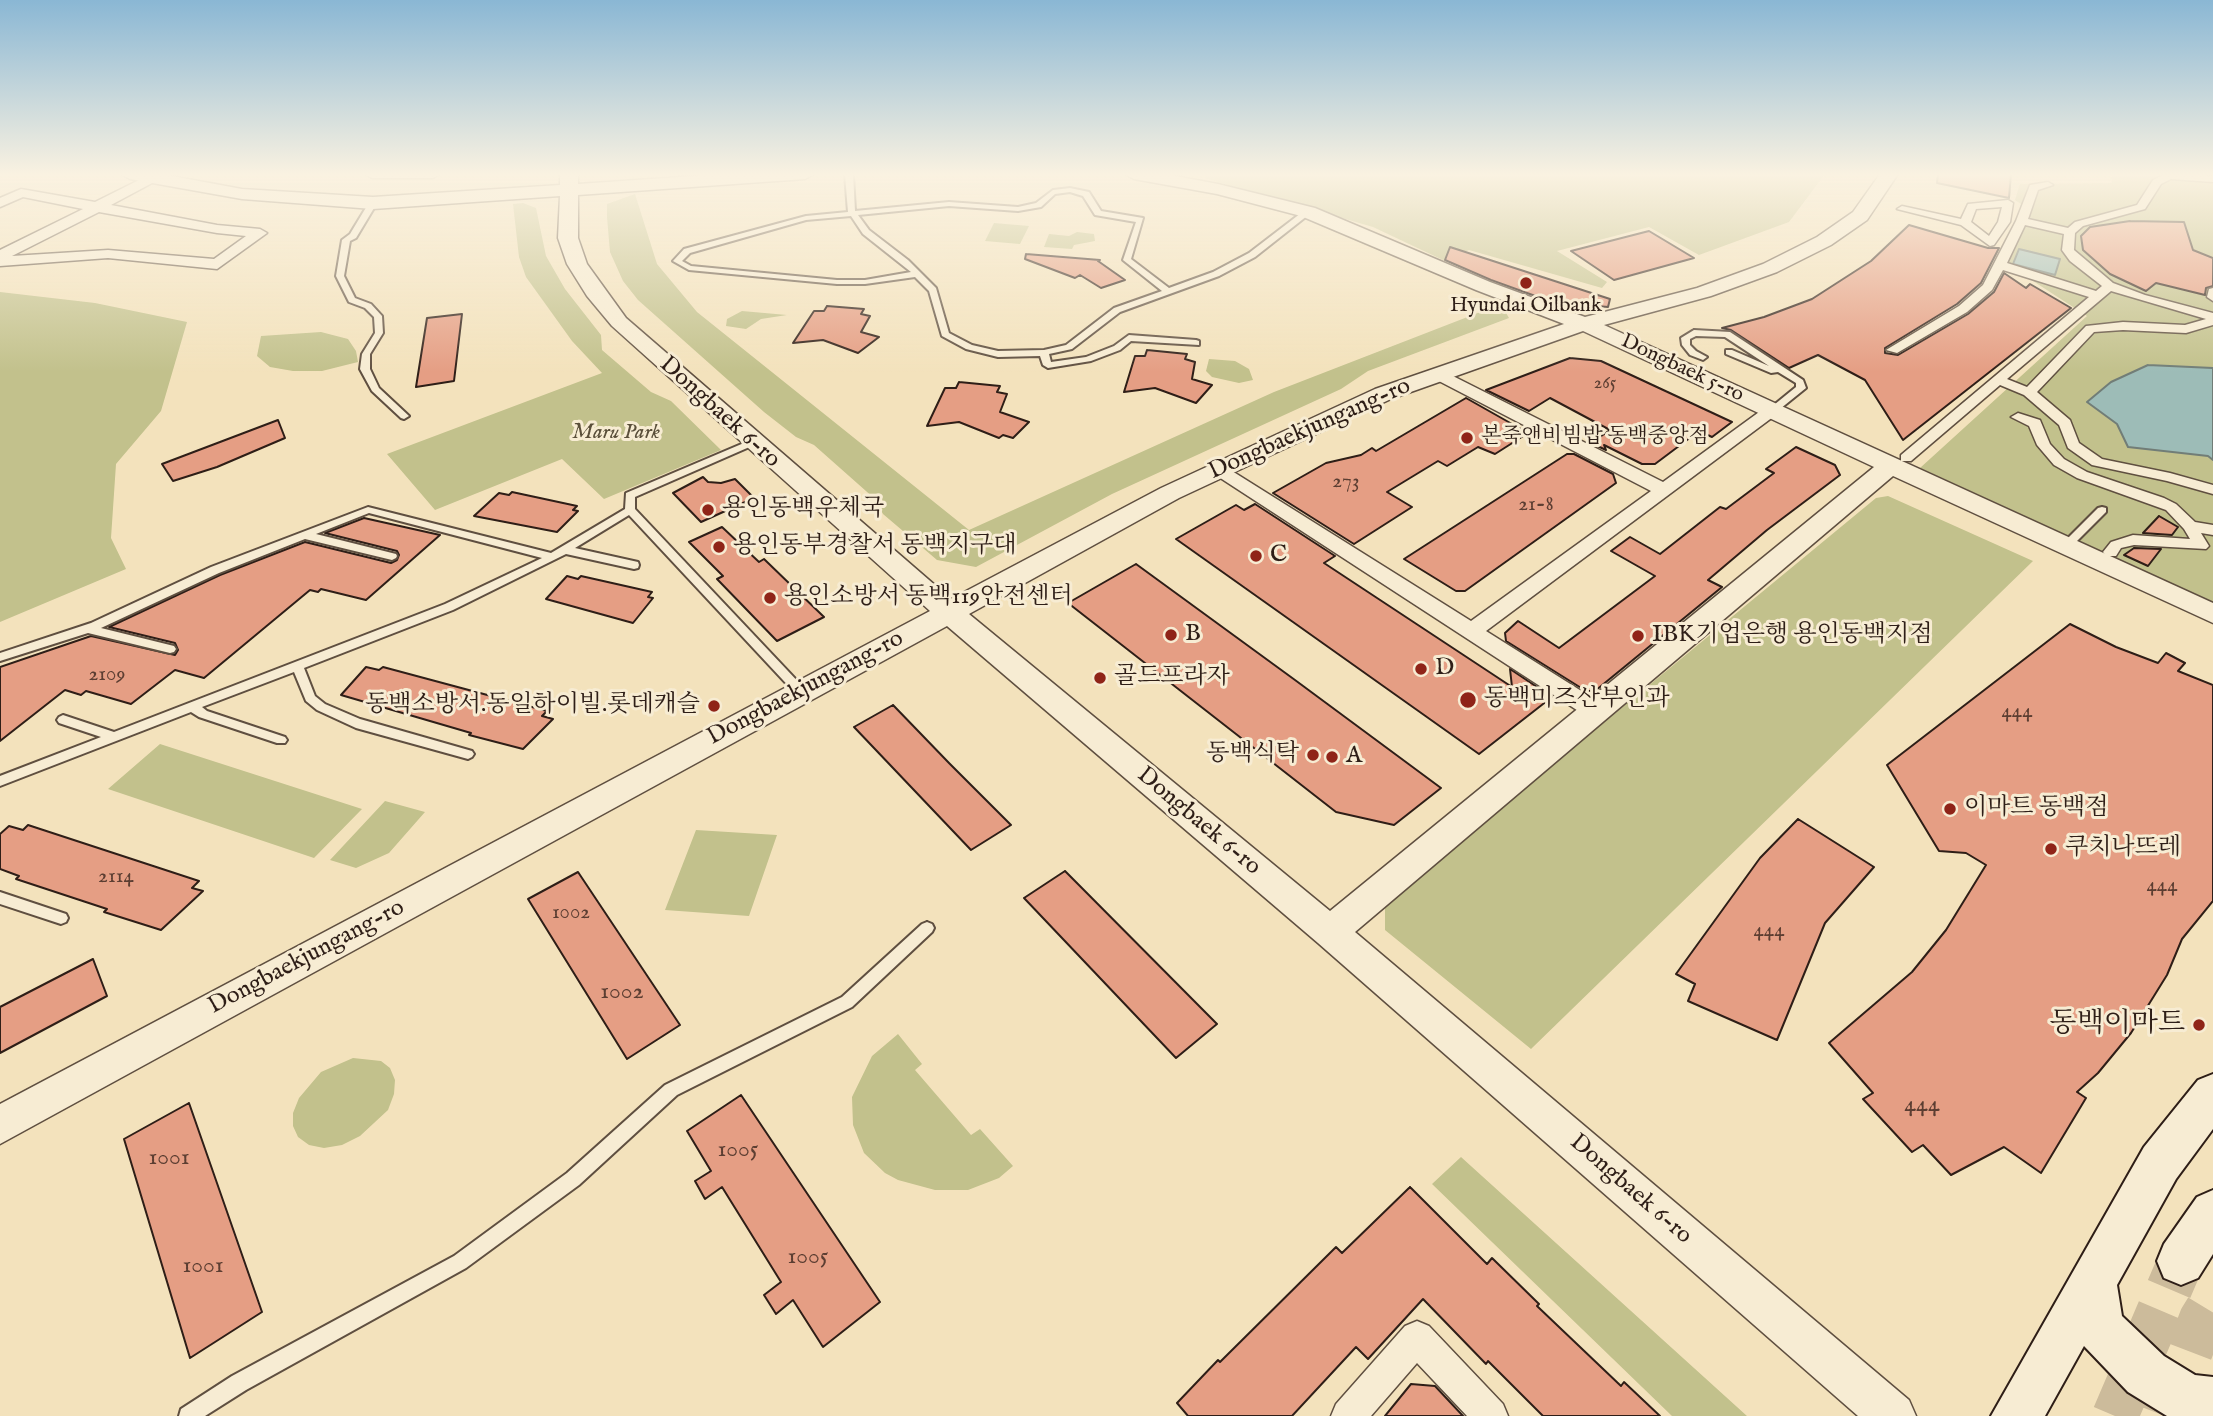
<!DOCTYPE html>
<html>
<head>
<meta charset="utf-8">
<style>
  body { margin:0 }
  canvas { display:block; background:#f3e2bc }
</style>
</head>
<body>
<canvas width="2213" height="1416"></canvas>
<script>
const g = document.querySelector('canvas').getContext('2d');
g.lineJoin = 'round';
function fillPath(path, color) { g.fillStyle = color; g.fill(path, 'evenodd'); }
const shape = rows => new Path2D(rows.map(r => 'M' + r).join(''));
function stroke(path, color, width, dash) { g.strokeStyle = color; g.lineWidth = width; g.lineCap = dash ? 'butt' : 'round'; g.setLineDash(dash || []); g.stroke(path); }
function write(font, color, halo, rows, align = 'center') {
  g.font = font + ' "IM FELL English","Noto Serif KR",serif'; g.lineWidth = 6; g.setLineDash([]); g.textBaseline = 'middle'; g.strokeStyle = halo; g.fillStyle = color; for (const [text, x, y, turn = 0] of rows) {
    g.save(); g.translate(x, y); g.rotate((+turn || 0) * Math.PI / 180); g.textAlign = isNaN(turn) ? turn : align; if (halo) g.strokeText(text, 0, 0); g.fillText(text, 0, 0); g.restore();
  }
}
fillPath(shape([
  [1206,174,1825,174,1789,222,1699,255,1649,227,1557,251,1607,282,1602,288,1469,250,1443,260,1373,227,1204,178],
  [2111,174,2213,174,2213,602,1920,468,2087,316,1999,259,2024,206,2015,200,2020,184,2112,183],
  [635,194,657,264,697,312,969,530,1274,392,1501,304,1509,318,1368,371,1341,389,1112,494,976,567,937,560,883,514,875,499,814,445,796,437,764,412,638,300,623,281,610,252,607,217,607,204],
  [523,203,536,208,546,256,565,289,601,335,602,350,651,392,671,401,721,450,604,499,562,459,435,510,387,454,602,373,572,341,526,277,519,257,513,204],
  [994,223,1029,226,1020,244,985,241],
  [1077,232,1094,234,1095,241,1074,245,1072,249,1044,247,1049,234,1069,236],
  [0,292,95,303,187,322,161,411,116,464,111,538,126,569,0,622],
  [742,311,787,315,761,319,746,329,726,326,727,319],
  [321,332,348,339,356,351,358,362,322,371,293,371,270,367,257,356,261,336],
  [1209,359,1235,361,1249,369,1253,380,1239,383,1212,377,1206,371],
  [1888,496,2033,561,1531,1049,1385,930,1385,903,1876,498],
  [160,744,362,809,314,858,108,789],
  [385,801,425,812,389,853,356,868,330,860],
  [696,830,777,835,749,916,665,910],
  [898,1034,922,1064,915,1070,971,1135,980,1129,1013,1166,999,1178,968,1190,935,1190,898,1180,885,1173,864,1153,853,1125,852,1097,872,1056],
  [353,1058,381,1061,390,1068,395,1080,394,1094,388,1110,360,1136,342,1145,324,1148,309,1145,298,1137,293,1126,293,1113,299,1098,321,1072],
  [1461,1157,1747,1416,1672,1416,1432,1184]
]), '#c2c18c');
const water = shape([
  [2019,249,2060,259,2055,275,2013,264,2019,249],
  [2148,365,2213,368,2213,460,2208,456,2128,447,2117,424,2087,402,2111,382,2148,365]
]);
fillPath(water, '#9dbcb7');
stroke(water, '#717d77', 2);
const building = shape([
  [1938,174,2011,174,2009,198,1937,183,1938,174],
  [2130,221,2184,222,2193,250,2213,258,2213,286,2206,288,2205,295,2156,283,2146,291,2110,274,2083,250,2081,236,2090,227,2130,221],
  [1909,225,1988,248,1999,248,1981,283,1957,304,1885,348,1885,353,1898,355,1968,314,1994,292,2004,273,2026,288,2030,284,2071,308,1903,440,1865,380,1818,355,1789,368,1731,330,1722,328,1764,317,1812,299,1871,261,1909,225],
  [1649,231,1694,258,1614,280,1571,251,1649,231],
  [1450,247,1610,299,1608,307,1552,302,1491,280,1445,260,1450,247],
  [1026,254,1100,260,1098,261,1125,280,1101,288,1080,275,1075,278,1025,259,1026,254],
  [827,306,864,309,861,314,870,316,861,332,879,337,858,353,823,340,793,343,814,311,824,311,827,306],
  [462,314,454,381,416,387,427,318,462,314],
  [1147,350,1187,354,1185,359,1195,362,1192,379,1212,385,1196,403,1155,388,1124,392,1135,356,1145,356,1147,350],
  [1570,358,1601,361,1732,422,1712,437,1699,431,1655,464,1642,464,1604,445,1606,450,1591,443,1610,430,1550,398,1529,411,1486,390,1570,358],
  [959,382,1000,386,997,392,1007,394,1000,412,1029,422,1013,438,1003,435,999,438,959,422,927,426,945,388,956,388,959,382],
  [1466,398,1528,433,1495,454,1478,447,1447,466,1438,461,1387,492,1412,507,1354,544,1273,493,1326,463,1361,455,1372,448,1376,451,1466,398],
  [278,420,285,438,217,467,173,481,162,464,278,420],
  [1796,447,1835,465,1840,475,1767,530,1708,580,1722,587,1595,691,1586,691,1506,641,1505,633,1518,621,1559,648,1655,576,1611,551,1630,537,1660,554,1720,507,1726,509,1774,473,1766,469,1796,447],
  [1567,454,1574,454,1613,474,1616,483,1465,591,1456,591,1404,559,1567,454],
  [703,477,708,482,721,483,735,479,754,498,701,522,673,493,703,477],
  [512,492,577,506,573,510,578,511,557,532,474,516,499,493,509,495,512,492],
  [1255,504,1335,556,1324,563,1512,687,1510,669,1552,697,1479,754,1176,539,1236,505,1244,510,1255,504],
  [2159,516,2178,527,2172,535,2143,533,2159,516],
  [364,518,440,535,366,600,321,589,318,592,310,590,204,678,175,670,131,704,86,691,81,695,65,690,0,741,0,667,91,636,175,655,178,650,175,643,109,627,220,575,305,542,391,563,397,560,399,555,397,551,325,533,364,518],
  [722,527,759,562,764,559,824,617,777,641,717,579,723,576,689,542,722,527],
  [2134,548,2161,549,2148,566,2124,555,2134,548],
  [1136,564,1295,680,1441,788,1394,825,1336,812,1068,603,1136,564],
  [567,576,578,579,581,576,652,592,648,597,653,598,633,623,546,599,567,576],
  [2070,624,2116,647,2158,663,2166,653,2185,663,2178,671,2213,685,2213,901,2182,939,2167,975,2131,1033,2098,1073,2077,1092,2086,1098,2041,1173,2004,1147,1951,1175,1923,1145,1912,1152,1863,1099,1873,1093,1829,1043,1912,972,1946,930,1986,865,1966,853,1939,851,1887,765,2070,624],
  [366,667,379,670,383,667,547,711,542,716,553,719,523,749,469,735,471,733,341,695,366,667],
  [893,705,949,763,1011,825,971,850,854,727,893,705],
  [1798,819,1874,867,1825,923,1777,1040,1688,1001,1695,984,1676,974,1760,858,1798,819],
  [28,825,199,881,192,888,203,891,161,930,104,912,107,909,16,879,19,876,0,869,0,834,9,826,23,830,28,825],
  [1065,871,1217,1024,1176,1058,1024,898,1065,871],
  [578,872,680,1025,627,1059,528,899,578,872],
  [93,959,107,996,0,1053,0,1007,93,959],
  [741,1095,880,1302,823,1347,793,1300,776,1314,764,1295,781,1282,722,1187,705,1199,695,1181,711,1171,687,1131,741,1095],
  [189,1103,262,1312,190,1358,124,1139,189,1103],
  [1410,1187,1487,1264,1492,1258,1539,1304,1537,1306,1621,1386,1624,1382,1660,1416,1543,1416,1488,1361,1486,1364,1423,1299,1368,1359,1356,1347,1292,1416,1188,1416,1177,1403,1218,1360,1220,1362,1336,1247,1342,1253,1410,1187],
  [1411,1384,1435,1386,1463,1416,1385,1416,1411,1384]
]);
fillPath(building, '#e59e84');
stroke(building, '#2e1e17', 2);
stroke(shape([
  [2115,1416,2181,1261],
  [2165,1416,2202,1319,2213,1301]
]), '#ccbb9b', 46, [46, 23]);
const service = shape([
  [845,174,853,174,855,211,949,202,1018,207,1036,203,1053,190,1070,188,1089,192,1101,211,1143,218,1131,259,1169,288,1213,272,1249,253,1305,210,1312,212,1255,257,1219,276,1120,312,1072,349,1049,354,1051,362,1086,357,1114,346,1129,335,1196,340,1199,341,1199,345,1131,341,1120,350,1091,361,1048,368,1043,365,1040,356,998,357,966,349,942,336,929,291,915,277,865,284,837,284,689,270,673,261,684,249,806,216,848,212,845,174],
  [1070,192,1083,196,1095,215,1136,222,1123,260,1162,291,1114,308,1066,345,1044,350,998,351,972,345,949,333,936,288,908,260,869,230,858,215,949,206,1018,211,1041,207,1055,194,1070,192],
  [851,216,863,234,911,272,865,280,837,280,691,266,682,261,690,253,806,220,851,216],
  [370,201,377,203,356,238,350,241,344,276,355,298,371,304,382,316,383,333,370,354,370,369,379,388,409,416,404,419,401,418,372,391,360,369,362,354,375,333,374,317,365,308,349,302,336,276,342,240,350,234,370,201],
  [1694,330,1730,332,1803,380,1806,388,1775,413,1769,413,1769,409,1796,387,1796,383,1778,372,1771,373,1726,354,1726,350,1732,350,1769,366,1725,337,1696,336,1690,339,1690,345,1696,351,1707,357,1703,360,1690,355,1682,345,1681,338,1694,330],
  [751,440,754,441,754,445,635,497,635,509,804,688,806,691,804,694,796,694,629,515,575,548,638,562,639,565,638,568,634,569,566,554,453,610,304,668,315,696,325,704,360,719,472,751,474,754,472,757,468,759,356,728,317,710,306,701,294,672,202,707,207,711,285,737,287,740,285,743,277,743,199,717,191,712,0,786,0,776,101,737,59,723,57,720,59,717,63,715,114,732,445,604,542,558,369,513,316,534,396,554,397,556,396,558,392,560,305,539,219,573,101,628,174,646,176,649,174,652,170,653,88,633,0,661,0,653,91,623,211,567,368,507,551,553,625,509,626,493,751,440],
  [2102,507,2106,508,2106,512,2070,548,2062,548,2061,546,2062,544,2098,508,2102,507],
  [0,892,66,914,68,918,66,922,61,924,0,904,0,892],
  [927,922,932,924,934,928,932,932,852,1007,677,1095,579,1185,466,1268,246,1390,205,1416,179,1416,181,1409,232,1376,454,1256,567,1173,665,1085,842,997,922,924,927,922]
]);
const pedestrian = shape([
  [2165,174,2213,176,2213,182,2171,179,2161,184,2145,209,2083,226,2075,233,2074,250,2113,283,2145,295,2213,313,2213,325,2186,333,2123,330,2094,332,2037,392,2070,420,2079,443,2102,459,2170,473,2213,485,2213,494,2167,481,2092,465,2068,448,2059,425,2024,395,2000,385,1911,461,1901,461,1901,455,2089,297,2003,270,1992,290,1967,312,1897,353,1886,350,1959,306,1983,285,2016,221,2030,185,2048,182,2053,185,2038,190,2028,219,2068,228,2075,222,2137,205,2153,180,2165,174],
  [2025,225,2064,234,2062,250,2070,261,2102,286,2096,291,2007,263,2025,225],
  [2111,291,2206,319,2185,325,2123,322,2086,326,2027,387,2007,379,2111,291],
  [2008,200,2013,203,2010,222,1994,245,1990,246,1961,225,1897,209,1902,206,1961,219,1968,204,2008,200],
  [2002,207,1998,222,1989,236,1971,222,1976,209,2002,207],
  [2213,288,2213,301,2207,297,2209,289,2213,288],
  [2018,413,2040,420,2050,444,2064,459,2087,472,2164,498,2176,504,2195,522,2213,525,2213,535,2201,533,2209,546,2206,549,2134,545,2121,548,2116,556,2106,556,2103,552,2111,542,2133,535,2190,539,2184,529,2166,510,2077,478,2054,465,2037,445,2029,426,2011,417,2018,413]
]);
const minor = shape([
  [151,174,169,174,111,205,217,225,260,229,267,233,217,269,108,258,0,266,0,250,83,209,23,197,0,207,0,198,21,189,95,202,151,174],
  [99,212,217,233,246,236,214,259,108,250,12,256,99,212],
  [365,174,440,174,433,178,372,178,365,174],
  [1441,370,1663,482,1766,407,1778,407,1781,411,1486,631,1602,704,1605,710,1602,716,1586,716,1208,470,1217,464,1224,466,1471,621,1651,491,1435,379,1433,375,1435,371,1441,370],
  [1417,1321,1429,1326,1503,1404,1508,1416,1467,1416,1417,1363,1371,1416,1331,1416,1336,1404,1405,1326,1417,1321]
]);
const tertiary = shape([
  [121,174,161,174,242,189,373,197,560,185,560,174,578,174,578,184,723,174,814,174,805,179,578,195,578,238,587,264,626,318,951,599,1161,488,1375,389,1564,324,1476,290,1301,216,1217,194,1134,179,1125,174,1165,174,1218,184,1315,208,1490,282,1585,317,1697,288,1763,264,1817,237,1853,212,1880,174,1898,174,1867,220,1831,245,1777,272,1711,296,1604,325,2213,603,2213,623,1893,476,1355,932,1909,1400,1916,1416,1858,1416,1318,943,947,626,0,1144,0,1104,930,611,612,326,587,296,567,264,558,238,560,196,373,209,242,199,130,179,121,174],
  [1583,331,1874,467,1330,911,969,614,1179,498,1391,399,1583,331]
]);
const secondary = shape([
  [2213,1074,2213,1129,2176,1179,2117,1285,2122,1316,2164,1356,2195,1375,2213,1377,2213,1416,2167,1416,2128,1392,2084,1346,2045,1416,1991,1416,2144,1147,2198,1080,2213,1074],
  [2213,1190,2213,1254,2198,1278,2181,1285,2164,1278,2157,1261,2164,1244,2197,1197,2213,1190]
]);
stroke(service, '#5f4f40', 4);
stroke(pedestrian, '#5f4f40', 3);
stroke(minor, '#5f4f40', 3);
stroke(tertiary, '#5f4f40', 3);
stroke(secondary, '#2e1e17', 4);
fillPath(service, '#f7ecd3');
fillPath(pedestrian, '#f7ecd3');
fillPath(minor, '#f7ecd3');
fillPath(tertiary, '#f7ecd3');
fillPath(secondary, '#f7ecd3');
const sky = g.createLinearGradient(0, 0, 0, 372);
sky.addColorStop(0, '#8ab7d4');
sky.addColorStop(0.47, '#faf2e1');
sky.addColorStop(1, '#faf2e100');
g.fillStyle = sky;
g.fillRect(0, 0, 2213, 372);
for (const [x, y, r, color] of [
  [1526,283,7,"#8f2418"],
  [1467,438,7,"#8f2418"],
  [708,510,7,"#8f2418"],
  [719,547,7,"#8f2418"],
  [1256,556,7,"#8f2418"],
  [770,598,7,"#8f2418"],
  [1171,635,7,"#8f2418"],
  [1638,636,7,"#8f2418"],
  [1421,669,7,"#8f2418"],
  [1100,678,7,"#8f2418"],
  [1468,700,9,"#8f2418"],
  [714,706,7,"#8f2418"],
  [1313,755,7,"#8f2418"],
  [1332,757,7,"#8f2418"],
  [1950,809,7,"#8f2418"],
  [2051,849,7,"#8f2418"],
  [2199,1025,7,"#8f2418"]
]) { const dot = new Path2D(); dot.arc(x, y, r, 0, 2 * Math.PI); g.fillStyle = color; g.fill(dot); stroke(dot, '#f7ecd3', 2.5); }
write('18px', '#5c3e32', null, [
  ["265",1605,384]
]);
write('21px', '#2e1e17', '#f7ecd3', [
  ["Hyundai Oilbank",1526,307],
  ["본죽앤비빔밥 동백중앙점",1481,438,"left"]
]);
write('21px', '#2e1e17', '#f7ecd3', [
  ["Dongbaek 5-ro",1682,369,25]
]);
write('italic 21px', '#5a4f3a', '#f7ecd3', [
  ["Maru Park",616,434]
]);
write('21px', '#5c3e32', null, [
  ["273",1346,483],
  ["21-8",1536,506],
  ["2109",107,676],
  ["444",2017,713],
  ["2114",116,878],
  ["444",2162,887],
  ["1002",571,914],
  ["444",1769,932]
]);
write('24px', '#2e1e17', '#f7ecd3', [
  ["Dongbaek 6-ro",719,413,42],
  ["Dongbaekjungang-ro",1310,430,-24],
  ["Dongbaekjungang-ro",806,689,-28],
  ["Dongbaek 6-ro",1198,822,40],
  ["Dongbaekjungang-ro",307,958,-28],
  ["Dongbaek 6-ro",1630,1190,41]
]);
write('24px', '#2e1e17', '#f7ecd3', [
  ["용인동백우체국",722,510],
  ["용인동부경찰서 동백지구대",733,547],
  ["C",1270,556],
  ["용인소방서 동백119안전센터",784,598],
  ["B",1185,635],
  ["IBK기업은행 용인동백지점",1652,636],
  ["D",1435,669],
  ["골드프라자",1114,678],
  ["동백미즈산부인과",1484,700],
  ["동백소방서.동일하이빌.롯데캐슬",700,706,"right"],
  ["동백식탁",1299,755,"right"],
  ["A",1346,757],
  ["이마트 동백점",1964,809],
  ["쿠치나뜨레",2065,849]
], 'left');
write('24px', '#5c3e32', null, [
  ["1002",622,993],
  ["444",1922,1106],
  ["1005",738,1151],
  ["1001",169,1159],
  ["1005",808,1258],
  ["1001",203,1267]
]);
write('28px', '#2e1e17', '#f7ecd3', [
  ["동백이마트",2185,1025]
], 'right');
</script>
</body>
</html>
